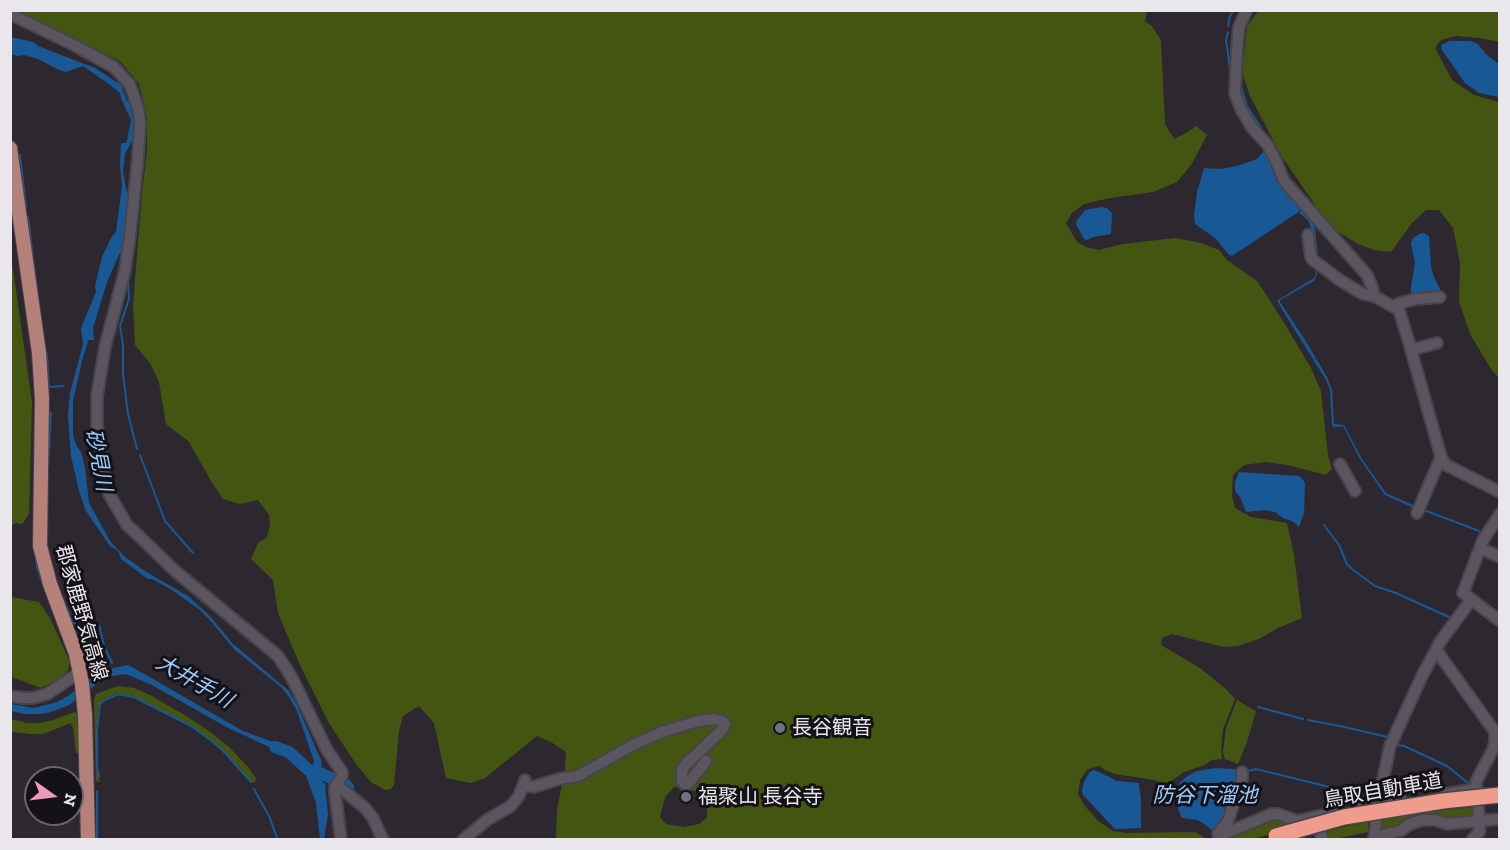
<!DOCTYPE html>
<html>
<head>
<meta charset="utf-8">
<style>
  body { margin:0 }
  #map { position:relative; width:1510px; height:850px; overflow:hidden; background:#2d2830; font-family:"Zilla Slab",serif }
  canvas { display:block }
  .frame { position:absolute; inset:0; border:12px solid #e9e6ec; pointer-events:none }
  .north { position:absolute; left:24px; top:766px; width:60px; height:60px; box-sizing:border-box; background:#141216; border:2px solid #69676c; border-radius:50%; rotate:104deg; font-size:16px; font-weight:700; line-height:24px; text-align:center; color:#e9e6ec }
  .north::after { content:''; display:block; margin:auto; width:21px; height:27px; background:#ef9ab8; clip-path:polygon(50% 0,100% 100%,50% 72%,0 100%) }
</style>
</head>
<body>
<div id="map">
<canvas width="1510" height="850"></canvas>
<div class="frame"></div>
<div class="north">N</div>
</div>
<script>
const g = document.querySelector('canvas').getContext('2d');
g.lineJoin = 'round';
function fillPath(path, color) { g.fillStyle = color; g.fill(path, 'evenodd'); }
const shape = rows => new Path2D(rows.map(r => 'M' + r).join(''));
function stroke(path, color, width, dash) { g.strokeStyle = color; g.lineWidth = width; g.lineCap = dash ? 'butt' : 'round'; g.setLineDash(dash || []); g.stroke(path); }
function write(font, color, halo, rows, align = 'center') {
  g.font = font + ' "Zilla Slab","Noto Sans JP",serif'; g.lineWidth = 6; g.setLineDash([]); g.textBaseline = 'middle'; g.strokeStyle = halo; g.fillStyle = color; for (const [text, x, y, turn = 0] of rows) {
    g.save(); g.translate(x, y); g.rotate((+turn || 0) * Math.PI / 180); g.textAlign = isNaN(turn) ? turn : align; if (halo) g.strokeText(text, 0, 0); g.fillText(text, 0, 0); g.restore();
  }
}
fillPath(shape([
  [18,11,1147,11,1145,22,1151,25,1161,40,1165,124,1174,139,1186,133,1196,126,1207,135,1191,165,1177,182,1153,192,1110,198,1084,204,1072,213,1066,223,1077,242,1086,247,1099,250,1122,244,1175,238,1201,243,1219,250,1227,260,1258,282,1286,326,1311,368,1321,391,1328,456,1332,469,1326,475,1287,465,1266,462,1244,465,1233,475,1232,496,1235,508,1251,517,1287,523,1294,555,1302,618,1278,628,1259,639,1238,646,1223,647,1172,634,1162,638,1161,645,1200,668,1227,690,1235,699,1223,729,1221,748,1222,759,1212,760,1204,765,1184,772,1171,781,1162,784,1154,780,1115,774,1105,770,1099,766,1088,769,1080,780,1078,794,1084,805,1098,821,1113,831,1126,833,1195,832,1206,839,556,839,557,809,565,770,566,752,551,742,537,736,485,778,471,783,446,778,434,723,419,706,403,716,399,731,394,785,391,789,386,790,372,783,356,764,329,723,299,663,278,613,273,580,251,559,258,543,267,537,270,525,269,515,258,500,240,504,223,499,211,481,189,442,166,424,159,382,150,363,135,345,133,305,142,193,147,151,147,118,139,84,120,61,19,13],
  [674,787,697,791,707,801,707,818,699,824,684,827,666,824,660,817,665,797],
  [1258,11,1499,11,1499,42,1480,38,1456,36,1441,40,1435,48,1452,80,1474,95,1499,102,1499,378,1491,369,1470,334,1459,301,1460,263,1453,228,1439,210,1426,210,1412,223,1391,252,1374,250,1358,244,1337,231,1318,209,1282,157,1250,96,1242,72,1247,27],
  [11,255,32,402,29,514,22,524,15,523,11,527],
  [11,597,39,602,50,618,70,662,68,670,62,678,41,688,11,677],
  [118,686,134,688,148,694,183,714,209,731,229,747,247,766,256,778,255,782,252,783,241,769,213,742,191,726,134,696,118,693,105,699,99,705,96,731,96,767,100,782,96,781,94,700,96,694],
  [1237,700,1238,700,1246,706,1256,711,1247,742,1238,764,1225,759,1223,752,1226,728],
  [75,712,80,715,81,781,80,779,79,753,76,753,73,727,72,727,71,723,43,734,31,734,11,732,11,719,27,723,40,723,50,721],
  [1473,807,1474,816,1400,826,1385,830,1381,828,1382,819,1428,812],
  [1267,819,1278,820,1292,826,1294,828,1252,839,1226,840],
  [1367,822,1368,823,1368,832,1335,839,1329,839,1327,834,1329,830]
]), '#445512');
fillPath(shape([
  [11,37,33,42,38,46,95,68,121,85,127,101,130,102,134,117,133,139,125,154,123,172,126,189,129,197,123,251,120,253,107,282,93,328,94,340,89,340,88,341,82,361,73,401,73,435,76,445,81,452,85,468,89,503,110,541,125,557,148,573,188,596,210,616,232,643,289,691,297,705,321,760,323,783,325,783,328,815,324,839,320,839,316,803,301,762,312,765,313,765,314,761,297,711,289,697,282,688,234,649,209,619,200,610,172,590,152,579,148,579,121,559,118,551,110,546,86,511,79,491,71,456,68,416,70,393,83,344,81,328,96,292,95,286,102,257,112,236,116,232,122,186,120,165,121,145,122,143,126,143,127,141,131,120,121,98,120,93,105,81,100,78,83,66,66,72,59,70,38,59,24,55,18,56,11,54],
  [1450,41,1470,41,1478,44,1487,55,1499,64,1499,97,1479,93,1465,83,1442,50,1441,45],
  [1263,152,1269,160,1276,180,1282,189,1285,189,1301,209,1297,213,1232,256,1229,255,1215,238,1195,224,1194,215,1197,192,1204,168,1220,169,1237,166,1257,159],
  [1102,207,1107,208,1112,213,1111,234,1093,237,1087,240,1084,239,1077,226,1076,222,1078,219,1085,210],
  [1302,209,1313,221,1315,229,1319,262,1317,266,1317,275,1314,281,1280,300,1280,302,1305,340,1327,377,1332,390,1334,424,1344,425,1362,459,1386,493,1415,506,1414,508,1385,495,1360,459,1343,426,1334,427,1332,425,1330,390,1326,380,1278,303,1278,300,1314,278,1316,275,1312,231,1308,220,1299,213],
  [1424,233,1429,236,1431,267,1434,277,1440,289,1438,292,1414,295,1411,293,1411,287,1415,263,1411,244,1412,239,1419,234],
  [1239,472,1299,476,1303,480,1305,483,1304,513,1299,527,1294,522,1283,518,1275,512,1265,510,1246,512,1240,497,1235,491,1235,482],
  [127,665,134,668,243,731,292,749,288,756,248,737,230,729,152,685,126,674,112,676,97,684,69,705,54,711,42,714,24,714,11,711,11,704,34,708,57,702,68,696,97,674,105,670],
  [1216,768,1233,769,1237,770,1239,775,1225,815,1217,827,1211,830,1205,824,1197,820,1182,818,1178,809,1177,789,1180,782,1189,775,1197,771],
  [1093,770,1099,772,1117,781,1139,783,1141,800,1141,828,1115,829,1083,795,1082,790,1084,782,1089,773]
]), '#185895');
stroke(shape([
  [1228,26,1230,16,1234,10],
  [1228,32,1226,40,1230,69],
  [1240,83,1247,106,1261,128],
  [20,155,26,207],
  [28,217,38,298],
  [128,278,129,299,120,326,123,345,123,374,128,414,137,449],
  [45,350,47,354,49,387,63,386],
  [140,455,165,521,193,553],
  [48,470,51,413],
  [1424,510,1479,531,1480,533],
  [1324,525,1339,545,1347,564,1353,570,1375,586,1396,593,1451,618,1445,626],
  [35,549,37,567,43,585,46,586],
  [64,602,73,622,81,627,99,625,104,646,112,663],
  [1444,650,1453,664],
  [1458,671,1465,681],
  [1258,707,1303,719],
  [1308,720,1340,726,1387,737],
  [1395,745,1404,746,1447,766,1468,783],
  [1245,772,1256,769,1374,798],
  [99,777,97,766,97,730,100,704,107,699,119,694,134,697,191,726,213,742,226,754,251,782],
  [254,789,269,816,278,840],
  [97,791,97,840]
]), '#185895', 2);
stroke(shape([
  [275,747,289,752,314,775],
  [317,772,345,784,348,787]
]), '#185895', 12);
const minor = shape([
  [1247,10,1239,27,1237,49,1235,94,1241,109,1252,128,1267,144,1276,161,1284,181,1367,275,1372,287,1374,296,1399,310,1408,339,1441,457,1446,465,1500,492],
  [10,14,74,45,114,67,130,85,138,108,140,124,138,158,130,236,125,270,105,347,97,396,97,424,101,458,109,494,127,525,140,537,174,570,278,656,291,676,327,750,342,772,342,776,335,787,335,792,341,840],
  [1308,235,1311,257,1313,260,1341,281,1363,294,1374,296],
  [1394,307,1400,303,1416,299,1440,297],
  [1411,350,1437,343],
  [1340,464,1355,491],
  [1417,513,1441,457],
  [1500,514,1483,540,1463,593,1500,621],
  [1480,548,1500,557],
  [1436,650,1495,732,1495,742,1493,749,1476,782,1480,831,1472,840],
  [10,696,23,698,33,698,47,694,80,672],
  [337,785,365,808,373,818,383,840],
  [524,785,533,787,559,779,578,776,633,745,662,732,698,721,714,719,722,721,725,724,722,730,686,764,682,770,682,781,684,784,688,784,706,761],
  [1446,794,1476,789],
  [1360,807,1401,800],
  [1316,820,1323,840],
  [1219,837,1218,834,1228,821,1242,779,1242,772],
  [1375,837,1400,831,1410,824,1422,820,1435,820,1447,824,1500,819],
  [463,840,487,820,511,806,519,796,525,780],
  [1220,840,1224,834,1272,814,1278,814,1297,821,1336,812],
  [1374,840,1378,804,1390,746,1422,676,1440,642,1471,600]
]);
const major = shape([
  [10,148,39,353,42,399,40,546,50,584,76,654,82,684,85,715,88,840]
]);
stroke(minor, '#48444b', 14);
stroke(major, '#48444b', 16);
stroke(minor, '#5b555f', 10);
stroke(major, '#b4807a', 14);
const highwayBridge = shape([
  [1276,836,1344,817,1443,801,1500,795]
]);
stroke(highwayBridge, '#48444b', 18, []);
stroke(highwayBridge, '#f09c8c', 15);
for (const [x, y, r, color] of [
  [780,728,6,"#6b7280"],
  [686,797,6,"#6b7280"]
]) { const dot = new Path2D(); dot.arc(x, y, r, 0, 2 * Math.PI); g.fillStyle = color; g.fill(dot); stroke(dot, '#141216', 2); }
write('20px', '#e9e6ec', '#141216', [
  ["郡家鹿野気高線",81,613,74],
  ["鳥取自動車道",1383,791,-10]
]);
write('20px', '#e9e6ec', '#141216', [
  ["長谷観音",792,728],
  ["福聚山 長谷寺",698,797]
], 'left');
write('italic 21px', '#9ccbff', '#141216', [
  ["砂見川",98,460,79],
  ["大井手川",194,682,30],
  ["防谷下溜池",1205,796]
]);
</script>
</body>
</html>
